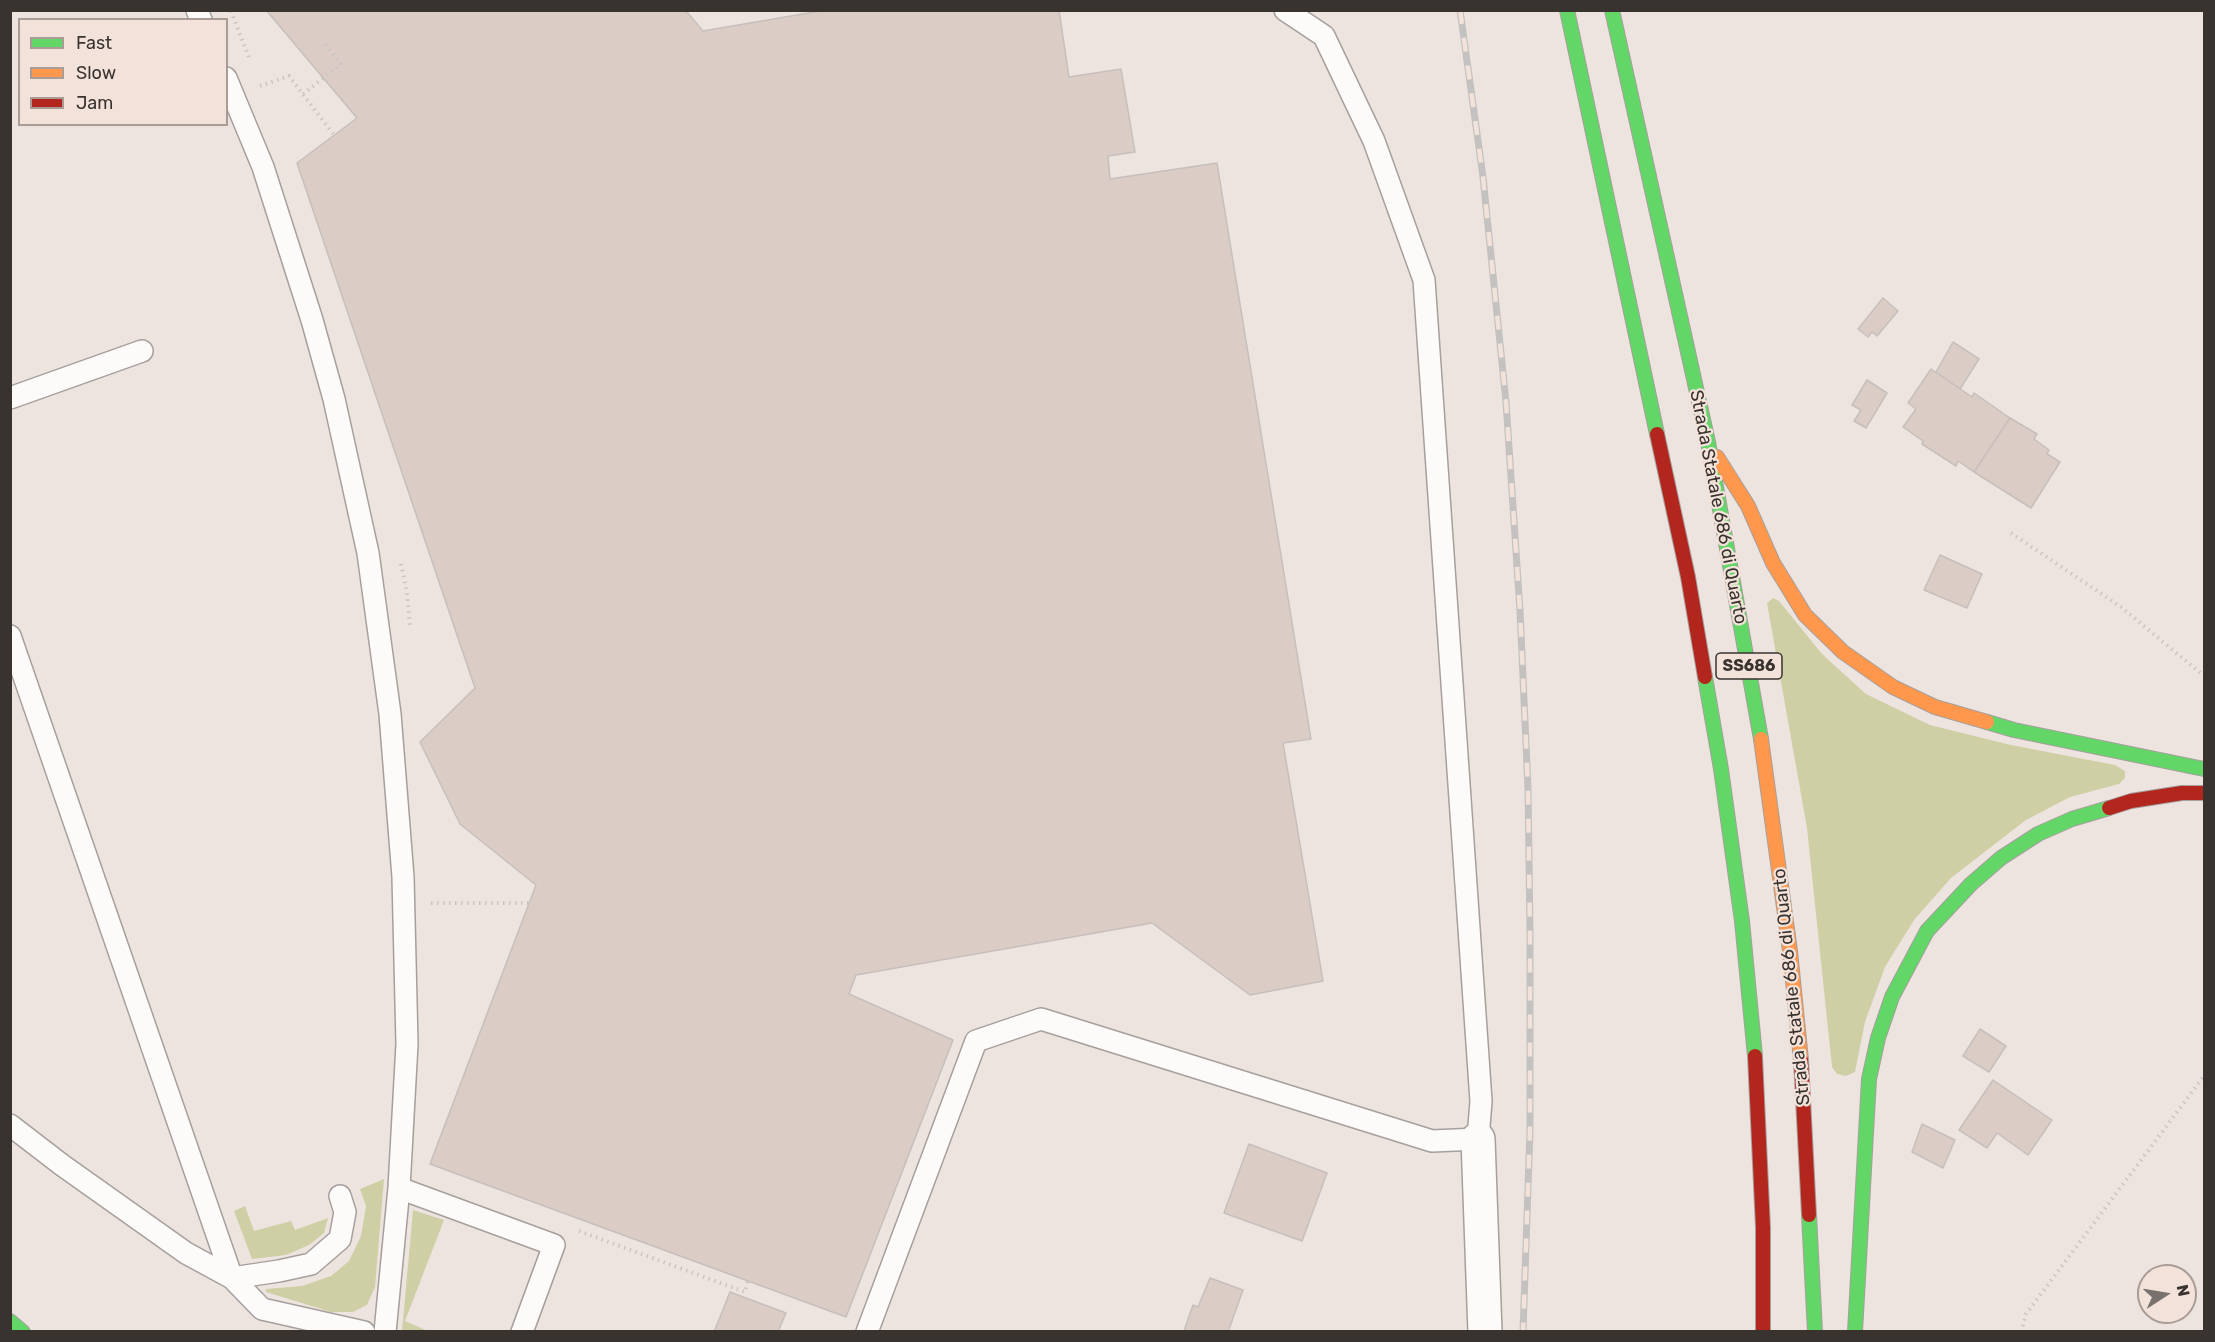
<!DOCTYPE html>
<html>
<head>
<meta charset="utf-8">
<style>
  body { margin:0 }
  #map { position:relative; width:2215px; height:1342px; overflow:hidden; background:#ede4e0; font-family:Rubik,sans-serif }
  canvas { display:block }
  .frame { position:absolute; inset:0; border:12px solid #393330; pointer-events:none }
  .legend { position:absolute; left:18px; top:18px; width:210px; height:108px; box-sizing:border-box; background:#f3e2da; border:2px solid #a99c96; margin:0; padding:8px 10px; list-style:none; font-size:18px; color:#393330 }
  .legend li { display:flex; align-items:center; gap:12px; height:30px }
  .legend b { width:30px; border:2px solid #a99c96 }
  .north { position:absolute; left:2137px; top:1264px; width:60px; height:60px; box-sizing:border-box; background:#f3e2da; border:2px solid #a99c96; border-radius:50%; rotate:78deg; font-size:16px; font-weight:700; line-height:24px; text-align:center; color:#393330 }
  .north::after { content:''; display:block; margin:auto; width:21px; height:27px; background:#78716e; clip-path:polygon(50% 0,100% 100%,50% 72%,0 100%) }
</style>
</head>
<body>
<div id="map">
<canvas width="2215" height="1342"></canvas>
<div class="frame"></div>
<ul class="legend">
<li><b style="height:8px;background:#63d668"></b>Fast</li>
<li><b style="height:8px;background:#ff974d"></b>Slow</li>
<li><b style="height:8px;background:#b3261e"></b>Jam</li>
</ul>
<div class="north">N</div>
</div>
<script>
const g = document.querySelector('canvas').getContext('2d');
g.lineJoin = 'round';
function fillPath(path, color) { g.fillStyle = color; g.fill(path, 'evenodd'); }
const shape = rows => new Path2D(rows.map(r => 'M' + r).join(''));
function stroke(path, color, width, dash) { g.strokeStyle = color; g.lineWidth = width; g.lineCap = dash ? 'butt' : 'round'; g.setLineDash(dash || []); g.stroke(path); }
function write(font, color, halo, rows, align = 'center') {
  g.font = font + ' Rubik,sans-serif'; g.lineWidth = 4.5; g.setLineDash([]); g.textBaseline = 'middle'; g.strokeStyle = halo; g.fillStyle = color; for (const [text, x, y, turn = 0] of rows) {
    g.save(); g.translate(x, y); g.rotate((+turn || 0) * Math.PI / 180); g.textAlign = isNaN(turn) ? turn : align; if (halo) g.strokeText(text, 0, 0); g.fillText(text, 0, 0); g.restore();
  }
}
fillPath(shape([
  [1773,598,1779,601,1822,654,1866,694,1930,725,2011,745,2115,765,2125,771,2125,778,2119,784,2070,797,2026,820,1951,878,1914,920,1885,967,1865,1022,1855,1072,1846,1076,1837,1074,1832,1067,1807,828,1767,603],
  [384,1179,375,1287,367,1305,353,1312,331,1312,266,1292,266,1289,302,1286,331,1276,349,1261,361,1236,366,1206,360,1189],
  [245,1206,254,1231,291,1221,295,1230,328,1218,324,1233,309,1245,286,1255,252,1259,234,1211],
  [413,1210,444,1220,405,1321,428,1331,402,1331]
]), '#cfcfa5');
const building = shape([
  [266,10,689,10,687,12,703,31,826,10,1059,10,1069,77,1121,69,1135,152,1108,156,1110,179,1217,163,1311,739,1283,743,1323,981,1250,995,1152,923,856,975,849,994,953,1040,846,1317,430,1164,536,885,460,824,420,742,475,688,297,163,357,118,266,10],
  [1883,298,1898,311,1877,336,1872,332,1868,337,1858,329,1883,298],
  [1953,342,1979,359,1960,389,1936,372,1953,342],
  [1931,369,1972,397,1974,393,2010,418,1974,472,1958,461,1956,466,1922,444,1923,441,1903,427,1916,409,1908,403,1931,369],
  [1867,380,1887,393,1866,428,1854,421,1861,410,1852,405,1867,380],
  [2010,418,2037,434,2034,439,2049,450,2047,454,2060,462,2031,508,1974,472,2010,418],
  [1940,555,1982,574,1967,608,1924,590,1940,555],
  [1980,1029,2006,1046,1989,1072,1963,1056,1980,1029],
  [1993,1080,2052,1120,2028,1155,1997,1133,1987,1148,1959,1130,1993,1080],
  [1922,1124,1955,1140,1943,1168,1912,1152,1922,1124],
  [1249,1144,1327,1173,1302,1241,1224,1213,1249,1144],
  [1210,1278,1243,1290,1228,1332,1184,1331,1193,1305,1198,1307,1210,1278],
  [730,1292,786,1313,778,1332,714,1332,730,1292]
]);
fillPath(building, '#dbccc5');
stroke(building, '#c6bfbc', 1.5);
const lane = shape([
  [197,10,201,20],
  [226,78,263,167,312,320,334,399,368,553,390,714,403,877,407,1044,399,1188,385,1332],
  [10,398,142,351],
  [10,636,232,1278,262,1309,364,1332],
  [10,1125,62,1165,186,1253,232,1278,279,1271,311,1264,340,1239,345,1212,340,1196],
  [399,1188,554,1245,522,1332],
  [867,1332,976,1041,1041,1019,1432,1141,1478,1139,1481,1101,1424,280,1374,141,1324,36,1285,10]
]);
const street = shape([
  [1478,1139,1485,1332]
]);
const fast = shape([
  [1567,10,1657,434],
  [1612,10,1708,442,1761,739],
  [1705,677,1721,769,1742,921,1755,1056],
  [1987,722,2014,730,2204,769],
  [1809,1215,1815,1332],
  [10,1321,23,1332],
  [1855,1332,1869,1079,1878,1038,1892,997,1927,931,1971,884,2001,858,2038,834,2072,819,2109,808]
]);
const slow = shape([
  [1717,457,1748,506,1773,563,1805,615,1843,652,1893,687,1935,707,1987,722],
  [1761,739,1790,951,1801,1060]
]);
const jam = shape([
  [1657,434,1688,577,1705,677],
  [2109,808,2131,801,2182,793,2204,793],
  [1755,1056,1763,1228,1763,1332],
  [1801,1060,1809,1215]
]);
stroke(lane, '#a69f9c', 24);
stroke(street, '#a69f9c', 36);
stroke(fast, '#a69f9c', 16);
stroke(slow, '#a69f9c', 16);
stroke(jam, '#a69f9c', 16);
stroke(shape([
  [231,11,250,60],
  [260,86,289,76,334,135],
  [303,94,341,64,325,44],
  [2011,533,2121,607,2204,676],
  [401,564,407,592,410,627],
  [431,903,529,903],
  [579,1231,745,1292,748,1281],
  [2021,1332,2026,1314,2204,1076]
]), '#cac6c5', 4, [1.5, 4.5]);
stroke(lane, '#fcfbfa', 21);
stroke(street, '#fcfbfa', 33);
stroke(fast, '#63d668', 14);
stroke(slow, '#ff974d', 14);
stroke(jam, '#b3261e', 14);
const rail = shape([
  [1460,10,1483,177,1506,402,1520,611,1528,788,1530,933,1530,1130,1523,1332]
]);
stroke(rail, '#c4c2c1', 7);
stroke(rail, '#f3e2da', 4.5, [14]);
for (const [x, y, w] of [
  [1749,666,66]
]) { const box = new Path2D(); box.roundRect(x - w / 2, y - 13, w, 26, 4.5); g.fillStyle = '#f3e2da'; g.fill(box); stroke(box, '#393330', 1.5); }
write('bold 16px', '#393330', null, [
  ["SS686",1749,666]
]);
write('18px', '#393330', '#f3e2da', [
  ["Strada Statale 686 di Quarto",1718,507,79],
  ["Strada Statale 686 di Quarto",1792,987,-96]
]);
</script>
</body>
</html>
